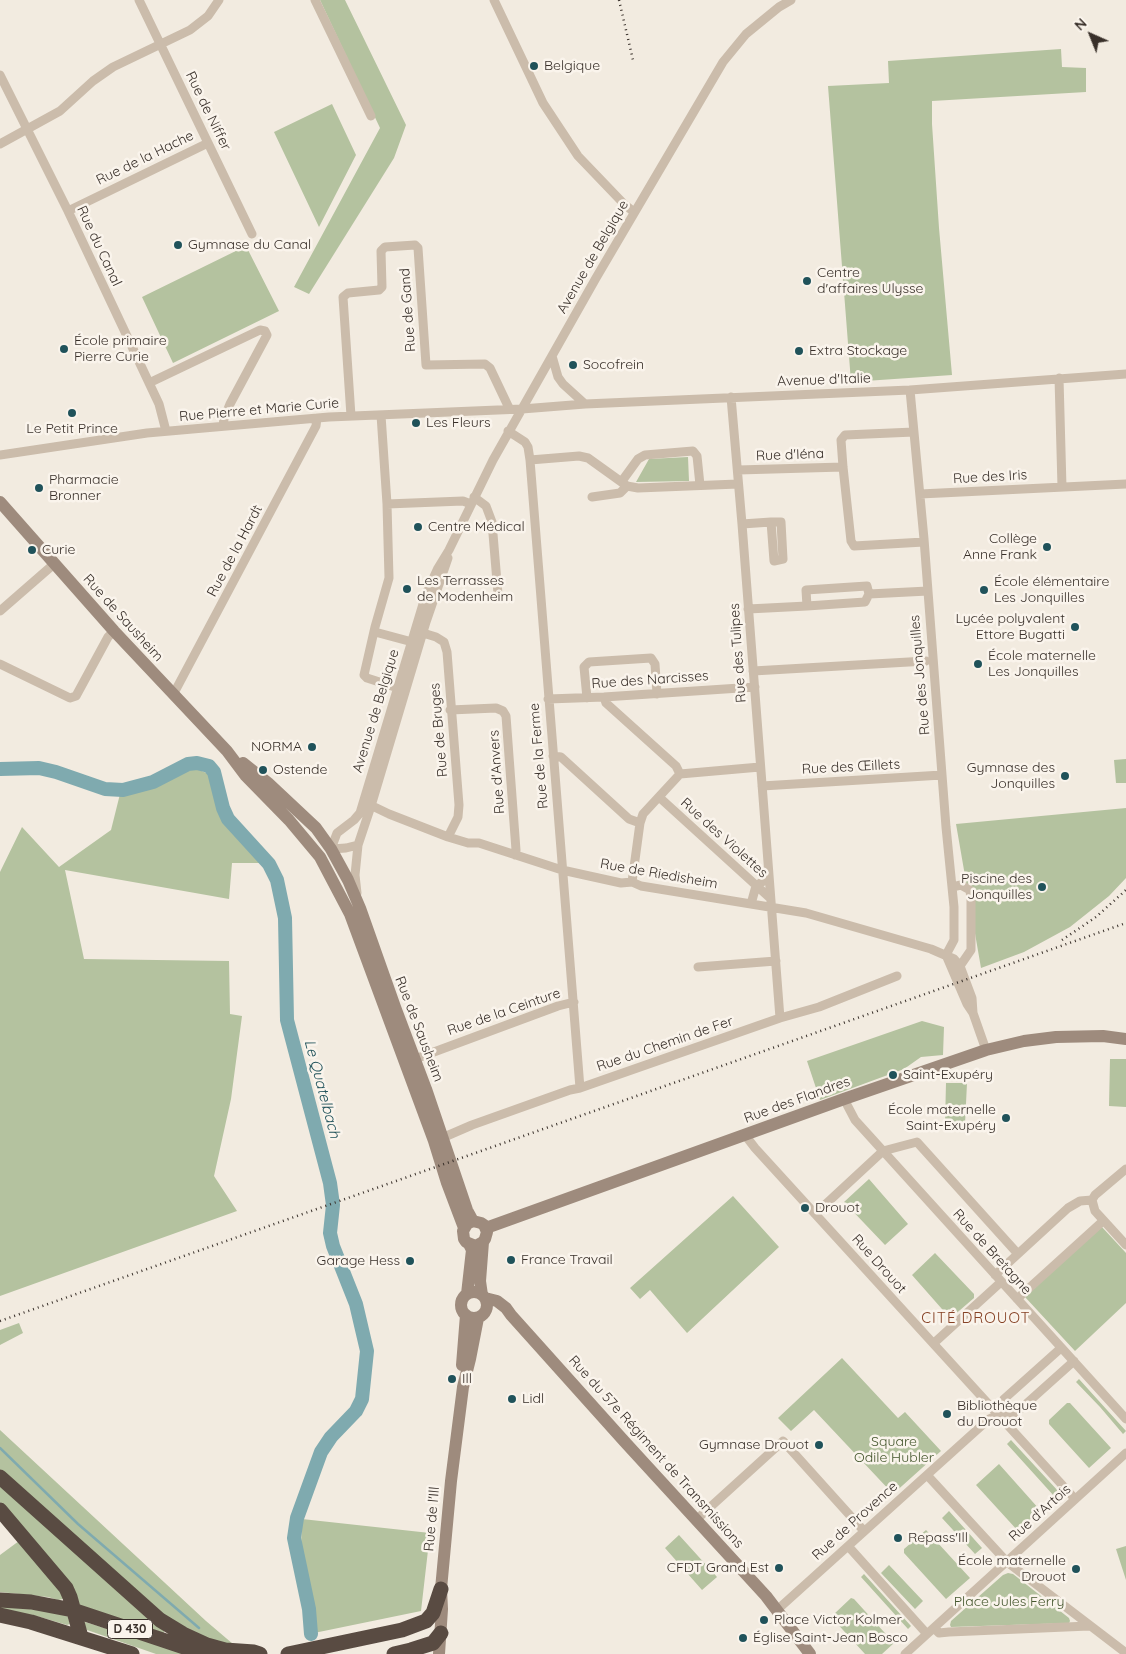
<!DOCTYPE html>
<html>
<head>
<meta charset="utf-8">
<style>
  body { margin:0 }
  #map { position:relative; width:1126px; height:1654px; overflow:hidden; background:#f2ebe0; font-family:Quicksand,sans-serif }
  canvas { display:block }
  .north { position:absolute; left:1066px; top:10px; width:50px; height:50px; -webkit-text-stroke:4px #faf4ec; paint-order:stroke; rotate:316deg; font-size:14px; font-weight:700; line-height:20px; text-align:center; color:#39302a }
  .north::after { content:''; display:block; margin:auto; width:18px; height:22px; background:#39302a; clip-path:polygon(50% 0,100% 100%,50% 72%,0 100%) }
</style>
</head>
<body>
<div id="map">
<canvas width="1126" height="1654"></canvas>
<div class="north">N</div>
</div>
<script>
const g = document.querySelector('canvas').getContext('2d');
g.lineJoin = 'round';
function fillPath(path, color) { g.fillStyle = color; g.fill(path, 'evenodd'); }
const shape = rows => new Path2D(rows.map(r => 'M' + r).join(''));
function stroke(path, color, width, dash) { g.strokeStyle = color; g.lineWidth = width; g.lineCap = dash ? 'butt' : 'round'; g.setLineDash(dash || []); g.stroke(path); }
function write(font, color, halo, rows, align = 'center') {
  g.font = font + ' Quicksand,sans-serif'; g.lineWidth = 5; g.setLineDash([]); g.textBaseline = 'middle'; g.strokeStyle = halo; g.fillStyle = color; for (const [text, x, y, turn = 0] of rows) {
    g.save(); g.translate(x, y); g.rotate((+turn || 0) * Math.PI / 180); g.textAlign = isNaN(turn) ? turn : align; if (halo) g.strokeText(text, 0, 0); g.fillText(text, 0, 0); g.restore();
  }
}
fillPath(shape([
  [320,0,345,0,406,125,394,158,309,294,294,287,380,128],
  [1061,49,1062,67,1086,68,1086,92,932,101,932,124,939,228,952,375,851,382,828,86,889,83,888,61],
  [332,104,356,155,319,227,274,132],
  [246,246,279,311,173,363,142,297],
  [688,457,689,481,636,482,649,459],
  [1126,759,1126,783,1116,783,1114,760],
  [195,768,211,775,224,821,266,863,232,863,229,899,65,870,84,959,229,961,230,1014,242,1016,231,1099,214,1176,237,1211,0,1296,0,872,22,827,59,867,111,830,120,794,154,784],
  [1126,808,1126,878,1109,896,1070,927,1024,952,981,968,956,824],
  [922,1021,944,1027,943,1055,921,1057,904,1069,820,1100,807,1061],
  [1110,1059,1126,1059,1126,1107,1109,1106],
  [946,1083,967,1083,965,1124,945,1124],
  [869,1179,908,1224,885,1245,844,1202],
  [733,1196,779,1247,687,1333,650,1290,640,1299,630,1288],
  [1101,1226,1126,1253,1126,1303,1075,1351,1025,1297],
  [935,1253,974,1294,974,1298,952,1317,949,1317,912,1275],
  [19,1323,23,1333,0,1345,0,1330],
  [842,1358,898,1418,905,1412,941,1451,893,1494,814,1410,791,1431,778,1418],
  [1079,1379,1126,1431,1123,1434,1100,1407,1076,1382],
  [1067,1403,1070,1403,1111,1448,1089,1468,1049,1424,1049,1420],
  [0,1430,206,1621,233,1644,225,1647,174,1625,0,1470],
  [1011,1440,1059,1492,1054,1496,1007,1444],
  [999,1464,1040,1510,1018,1531,976,1485],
  [0,1481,164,1631,164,1633,78,1606,68,1583,0,1502],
  [949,1511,982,1548,975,1554,942,1518],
  [302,1519,430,1533,421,1611,314,1633,313,1606,301,1547],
  [926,1530,970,1578,946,1599,904,1553,904,1549],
  [679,1535,717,1577,702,1590,665,1548],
  [19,1541,63,1594,63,1599,58,1600,48,1597,0,1592,0,1555],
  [1126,1546,1126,1580,1116,1549],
  [889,1565,923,1601,915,1609,881,1573],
  [1008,1573,1013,1574,1069,1618,1070,1621,1069,1623,951,1627,950,1625,951,1621,1003,1575],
  [864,1574,911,1626,908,1629,861,1577],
  [851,1598,854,1599,894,1643,882,1654,865,1654,832,1618,833,1615],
  [0,1605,67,1614,70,1624,67,1625,40,1617,0,1609],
  [82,1621,187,1654,156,1654,87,1630]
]), '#b4c29f');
stroke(shape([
  [0,1448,78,1524,199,1628]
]), '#7faaaf', 2.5);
stroke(shape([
  [0,769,39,768,56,772,105,789,123,790,153,782,188,764,197,763,209,766,214,772,223,808,228,819,269,864,277,880,285,918,287,1020,330,1183,333,1205,330,1233,333,1246,356,1304,367,1351,362,1399,356,1411,331,1437,321,1452,297,1518,294,1538,309,1609,311,1634]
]), '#7faaaf', 14);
stroke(shape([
  [139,0,252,234],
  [315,0,371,116],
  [494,0,543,103,578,156,624,204,634,212],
  [0,75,68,211,159,404,166,431],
  [0,144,60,111,93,81,113,67,190,30,208,16,219,0],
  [68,211,208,143],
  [552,356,558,377,563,384,585,404],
  [1059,378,1062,487],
  [149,383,260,330,265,331,267,335,230,404,224,419,223,425],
  [910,390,924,539,946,827,954,907,954,940,946,955],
  [731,397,742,524,780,1018],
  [381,415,387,504,389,578,375,627,364,675,367,678,398,688],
  [351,416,343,297,348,293,379,290,382,287,381,251,385,247,415,245,418,248,426,365,485,364,490,368,509,408],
  [508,431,525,442,528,447,530,460,580,1088],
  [914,432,845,435,841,440,843,467,851,541,854,546,924,542],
  [0,455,147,433,329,417,522,409,585,404,910,390,1126,374],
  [530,460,579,456,588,458,627,486,638,488,738,484],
  [738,470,843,467],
  [622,481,638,459,645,455,693,451,697,456,700,485],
  [920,494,1126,484],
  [474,497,486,506,492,522,498,594],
  [592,497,620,493,627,486],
  [387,504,463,501,471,504],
  [742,524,771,522,774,561,783,559,781,522,771,522],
  [807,606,865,602,869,594],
  [748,609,807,606,806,590,867,586,869,594,928,591],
  [0,611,54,564],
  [375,632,416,643],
  [423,633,436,637,444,642,447,652,459,805,458,817,448,837],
  [0,664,70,698,76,696,108,637,114,631],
  [753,671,926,661],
  [173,695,316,426,317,418],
  [604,697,606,703,676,766,680,774],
  [587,698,584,667,589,662,651,658,655,664,657,694],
  [548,699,604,697,755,687],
  [450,710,496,708,503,711,506,716,516,850,515,855],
  [553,756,561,757,629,819,640,823],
  [762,786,942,775],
  [659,797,770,898],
  [364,802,389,814,448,837,468,843,479,843,562,870,621,883,632,882,641,886,806,913,931,949,954,959,960,966,972,998,973,1013],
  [331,849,337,833,354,820,360,813,426,594,438,568,449,550,493,460,596,278,723,62,746,34,779,7,791,0],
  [331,849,346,848,358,845],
  [632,882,640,823,643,814,680,774,760,767],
  [952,887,961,885,970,890,971,900,971,950,960,966],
  [357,893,355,875,358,845,371,806,426,622,448,558],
  [751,904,756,886,768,878],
  [946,955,967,1004,973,1013,986,1050],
  [698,967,776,961],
  [415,1059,558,1006,574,1002],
  [844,1099,855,1120,1126,1419],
  [745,1135,755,1148,1075,1499],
  [442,1138,472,1125,570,1090,580,1088,780,1018,819,1007,897,976],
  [1126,1169,1095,1195,1092,1200,1095,1211,1126,1245],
  [815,1214,883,1151,917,1142,1018,1254],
  [995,1275,1068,1208,1080,1201,1092,1200],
  [1017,1299,1103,1221],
  [934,1343,1001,1282],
  [998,1415,998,1411,1004,1399,1061,1348],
  [927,1475,1007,1562,1126,1653],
  [696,1520,783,1441,864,1531],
  [848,1546,927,1634],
  [777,1610,989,1419,998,1415,1003,1416,1016,1413,1074,1361],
  [934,1628,939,1633,949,1632,1089,1626],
  [905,1654,1126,1453]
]), '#cbbcab', 9);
stroke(shape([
  [0,502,114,631,227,751,245,775,289,820,320,857,350,914,434,1141,447,1183,464,1228],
  [243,763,268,783,316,828,331,849,348,880,360,908,395,1007,426,1089,467,1210,473,1221],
  [486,1228,844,1099,986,1050,1024,1041,1056,1037,1103,1036,1126,1039],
  '461 1305a13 13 0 1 1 26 0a13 13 0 1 1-26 0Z',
  [467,1294,472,1250,469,1244],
  [482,1295,480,1281,483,1242,485,1239,487,1232,484,1225,481,1223,473,1221,467,1224,463,1231,464,1239,466,1242,473,1245,476,1246,483,1242],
  [485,1298,497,1301,506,1308,511,1315,624,1441,766,1596,810,1654],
  [462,1365,466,1315],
  [439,1654,442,1609,441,1589,451,1481,463,1387,470,1359,478,1318]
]), '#9e8b7d', 12);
stroke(shape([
  [0,1477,160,1620,183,1634,207,1645,225,1650,254,1652,260,1654],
  [0,1510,66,1588,70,1597,81,1637],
  [0,1600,31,1602,73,1610,205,1654],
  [0,1615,31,1622,132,1654],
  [288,1654,402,1630,426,1621,433,1613,441,1589],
  [394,1654,411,1650,433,1643,441,1633]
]), '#594b42', 15);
stroke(shape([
  [619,0,633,60],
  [1062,940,1096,917,1126,890],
  [0,1321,1126,923]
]), '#39302a', 2.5, [1, 4]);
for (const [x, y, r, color] of [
  [534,66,5,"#20525a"],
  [178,245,5,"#20525a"],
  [807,281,5,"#20525a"],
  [64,349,5,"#20525a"],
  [799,351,5,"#20525a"],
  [573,365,5,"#20525a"],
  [72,413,5,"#20525a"],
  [416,423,5,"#20525a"],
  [39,488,5,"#20525a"],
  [418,527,5,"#20525a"],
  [1047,547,5,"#20525a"],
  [32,550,5,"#20525a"],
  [407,589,5,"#20525a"],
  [984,590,5,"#20525a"],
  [1075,627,5,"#20525a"],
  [978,664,5,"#20525a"],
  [312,747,5,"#20525a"],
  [263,770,5,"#20525a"],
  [1065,776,5,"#20525a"],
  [1042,887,5,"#20525a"],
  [893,1075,5,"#20525a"],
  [1006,1118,5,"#20525a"],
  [805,1208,5,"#20525a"],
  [511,1260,5,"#20525a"],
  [410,1261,5,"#20525a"],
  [452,1379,5,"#20525a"],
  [512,1399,5,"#20525a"],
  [947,1414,5,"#20525a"],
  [819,1445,5,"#20525a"],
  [898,1538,5,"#20525a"],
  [779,1568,5,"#20525a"],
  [1076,1569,5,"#20525a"],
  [764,1620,5,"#20525a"],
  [743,1638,5,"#20525a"]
]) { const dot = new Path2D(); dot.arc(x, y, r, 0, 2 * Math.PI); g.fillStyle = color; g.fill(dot); stroke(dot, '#faf4ec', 2); }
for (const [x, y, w] of [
  [130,1629,45]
]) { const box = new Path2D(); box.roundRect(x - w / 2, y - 9.5, w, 19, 4); g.fillStyle = '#faf4ec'; g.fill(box); stroke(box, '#39302a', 1); }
write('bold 12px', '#39302a', null, [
  ["D 430",130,1629]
]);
write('14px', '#39302a', '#faf4ec', [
  ["Belgique",544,66],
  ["Gymnase du Canal",188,245],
  ["Centre",817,273],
  ["d'affaires Ulysse",817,289],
  ["École primaire",74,341],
  ["Pierre Curie",74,357],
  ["Extra Stockage",809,351],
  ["Socofrein",583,365],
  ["Les Fleurs",426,423],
  ["Le Petit Prince",72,429,"center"],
  ["Pharmacie",49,480],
  ["Bronner",49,496],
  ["Centre Médical",428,527],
  ["Collège",1037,539,"right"],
  ["Anne Frank",1037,555,"right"],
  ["Curie",42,550],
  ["Les Terrasses",417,581],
  ["de Modenheim",417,597],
  ["École élémentaire",994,582],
  ["Les Jonquilles",994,598],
  ["Lycée polyvalent",1065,619,"right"],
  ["Ettore Bugatti",1065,635,"right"],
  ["École maternelle",988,656],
  ["Les Jonquilles",988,672],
  ["NORMA",302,747,"right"],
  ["Gymnase des",1055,768,"right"],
  ["Jonquilles",1055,784,"right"],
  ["Ostende",273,770],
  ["Piscine des",1032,879,"right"],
  ["Jonquilles",1032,895,"right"],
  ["Saint-Exupéry",903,1075],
  ["École maternelle",996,1110,"right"],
  ["Saint-Exupéry",996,1126,"right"],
  ["Drouot",815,1208],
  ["France Travail",521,1260],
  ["Garage Hess",400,1261,"right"],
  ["Ill",462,1379],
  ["Lidl",522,1399],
  ["Bibliothèque",957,1406],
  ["du Drouot",957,1422],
  ["Gymnase Drouot",809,1445,"right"],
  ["Repass'Ill",908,1538],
  ["École maternelle",1066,1561,"right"],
  ["Drouot",1066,1577,"right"],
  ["CFDT Grand Est",769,1568,"right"],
  ["Place Victor Kolmer",774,1620],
  ["Église Saint-Jean Bosco",753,1638]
], 'left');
write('14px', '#39302a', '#faf4ec', [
  ["Rue de Niffer",208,111,64],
  ["Rue de la Hache",145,158,-26],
  ["Rue du Canal",99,246,65],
  ["Avenue de Belgique",593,257,-60],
  ["Rue de Gand",408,310,-94],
  ["Avenue d'Italie",824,380,-2],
  ["Rue Pierre et Marie Curie",259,410,-5],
  ["Rue d'Iéna",790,455,-2],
  ["Rue des Iris",990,477,-3],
  ["Rue de la Hardt",235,551,-62],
  ["Rue de Sausheim",123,618,48],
  ["Rue des Tulipes",738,653,-94],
  ["Rue des Jonquilles",920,675,-95],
  ["Rue des Narcisses",650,680,-4],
  ["Avenue de Belgique",376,711,-73],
  ["Rue de Bruges",439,730,-95],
  ["Rue de la Ferme",539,756,-95],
  ["Rue des Œillets",851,767,-3],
  ["Rue d'Anvers",497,772,-94],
  ["Rue des Violettes",724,838,42],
  ["Rue de Riedisheim",659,874,10],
  ["Rue de la Ceinture",504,1012,-19],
  ["Rue de Sausheim",419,1029,69],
  ["Rue du Chemin de Fer",665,1044,-19],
  ["Rue des Flandres",797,1100,-20],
  ["Rue de Bretagne",992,1252,48],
  ["Rue Drouot",879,1264,48],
  ["Rue du 57e Régiment de Transmissions",656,1452,48],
  ["Rue d'Artois",1040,1513,-42],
  ["Rue de l'Ill",432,1519,-85],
  ["Rue de Provence",855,1521,-42]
]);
write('14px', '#45572e', '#faf4ec', [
  ["Square",894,1442],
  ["Odile Hubler",894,1458],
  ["Place Jules Ferry",1009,1602]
]);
write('italic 15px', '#20525a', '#faf4ec', [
  ["Le Quatelbach",322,1089,75]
]);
g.letterSpacing = '1px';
write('15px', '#864225', '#faf4ec', [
  ["CITÉ DROUOT",976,1318]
]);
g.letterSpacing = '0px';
</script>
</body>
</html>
